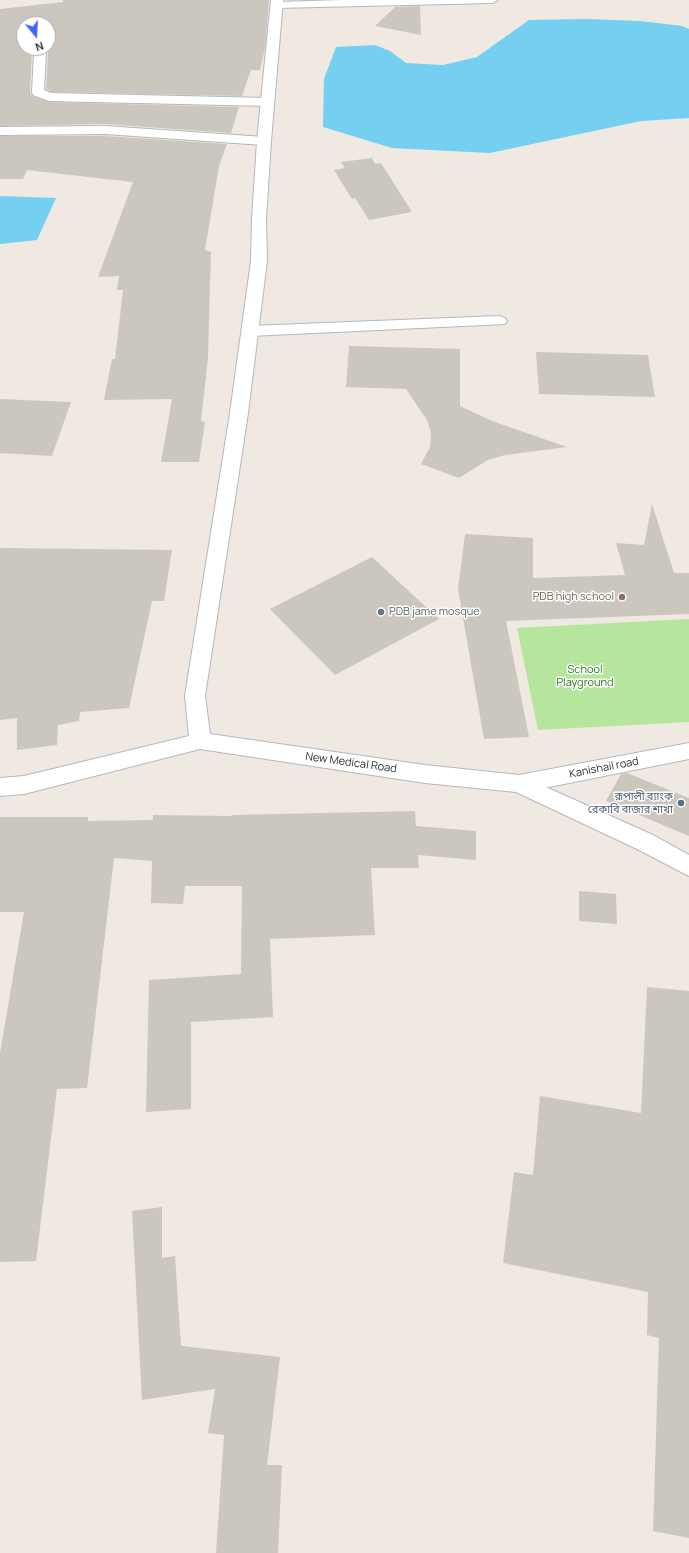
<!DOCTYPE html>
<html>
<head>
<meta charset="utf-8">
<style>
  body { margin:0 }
  #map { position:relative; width:689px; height:1553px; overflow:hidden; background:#efe9e1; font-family:Manrope,sans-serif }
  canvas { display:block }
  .north { position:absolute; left:16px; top:16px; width:40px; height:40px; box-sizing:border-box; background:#fff; border:1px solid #ababab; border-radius:50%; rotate:162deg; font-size:11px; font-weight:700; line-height:16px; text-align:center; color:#2e2e2e }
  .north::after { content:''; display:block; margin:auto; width:14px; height:18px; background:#4264fb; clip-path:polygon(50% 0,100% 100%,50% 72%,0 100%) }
</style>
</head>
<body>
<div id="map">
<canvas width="689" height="1553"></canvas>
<div class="north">N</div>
</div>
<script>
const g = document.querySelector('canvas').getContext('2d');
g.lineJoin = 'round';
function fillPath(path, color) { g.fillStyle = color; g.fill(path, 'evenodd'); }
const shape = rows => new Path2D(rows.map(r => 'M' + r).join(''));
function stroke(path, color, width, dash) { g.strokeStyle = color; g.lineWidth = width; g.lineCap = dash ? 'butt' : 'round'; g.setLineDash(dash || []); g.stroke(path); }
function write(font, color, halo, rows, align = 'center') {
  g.font = font + ' Manrope,"Noto Sans Bengali",sans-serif'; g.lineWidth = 3; g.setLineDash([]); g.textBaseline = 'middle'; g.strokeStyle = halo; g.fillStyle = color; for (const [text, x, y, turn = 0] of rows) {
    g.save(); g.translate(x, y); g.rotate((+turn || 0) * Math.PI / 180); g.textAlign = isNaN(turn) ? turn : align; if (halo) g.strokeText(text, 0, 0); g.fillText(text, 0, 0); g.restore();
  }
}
fillPath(shape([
  [689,619,689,722,538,730,517,628]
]), '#b6e59e');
fillPath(shape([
  [585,19,640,21,682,26,689,29,689,118,641,121,490,153,392,148,323,127,324,79,336,47,375,45,390,51,406,63,443,65,477,57,529,20],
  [0,196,56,198,37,240,0,244]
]), '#75cff0');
fillPath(shape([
  [63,0,269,0,265,48,260,70,251,70,242,96,51,92,46,89,48,52,43,48,48,48,48,24,24,24,24,48,37,48,32,52,30,92,32,96,49,102,239,107,231,133,105,124,0,126,0,9,63,2],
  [420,6,421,35,375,26,395,7],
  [0,136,105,136,227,144,219,166,205,250,211,252,208,358,201,421,205,422,199,462,161,462,172,399,104,400,112,359,115,359,123,290,117,290,119,276,98,277,133,182,27,170,23,179,0,179],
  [372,158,375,164,381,163,412,212,369,220,355,198,352,199,334,170,345,168,341,162],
  [349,346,460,349,460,406,492,421,567,447,505,455,488,460,459,478,421,464,430,447,431,433,427,420,406,389,346,387],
  [536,352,648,355,655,397,539,394],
  [0,399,71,402,52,456,0,453],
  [652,504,674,573,689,573,689,614,506,621,529,737,484,739,458,589,465,534,533,538,533,578,625,575,616,543,644,545],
  [0,548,172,550,164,601,152,601,129,708,80,712,79,721,58,725,57,745,17,750,17,718,0,720],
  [372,557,439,619,335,675,270,609],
  [627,773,689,798,689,836,606,801,621,774],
  [415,811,416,826,476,831,476,860,418,855,419,868,371,868,375,935,270,939,273,1017,191,1022,191,1109,146,1112,149,980,241,974,242,886,185,886,183,904,151,903,152,861,114,858,87,1088,57,1089,36,1261,0,1262,0,1053,24,912,0,912,0,817,88,817,88,821,153,820,153,815,231,816,232,815],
  [579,891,616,894,617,924,579,921],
  [647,987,689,991,689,1538,653,1531,659,1338,647,1335,648,1292,503,1263,514,1172,533,1175,540,1096,641,1113],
  [162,1207,162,1258,175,1256,181,1346,280,1357,267,1465,282,1465,278,1553,216,1553,224,1435,208,1433,215,1389,142,1400,132,1211]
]), '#cbc7bf');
const street = shape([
  [343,0,498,0,492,3,277,8,271,5,277,2,343,0],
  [40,48,46,52,44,90,51,93,268,98,274,102,268,106,49,101,33,95,32,92,34,52,40,48],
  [105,126,264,137,269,138,271,141,269,144,264,145,105,134,0,135,0,127,105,126],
  [499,316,505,318,507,321,505,324,250,336,244,334,242,331,244,328,250,326,499,316],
  [689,743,689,759,519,793,511,790,508,784,511,778,519,775,689,743]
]);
const secondary = shape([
  [271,0,283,0,271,141,266,219,267,261,248,413,205,696,210,734,425,765,519,775,653,835,689,855,689,876,637,849,516,792,425,783,200,749,24,794,0,796,0,778,24,776,189,736,185,696,230,413,251,261,252,219,257,141,271,0]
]);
stroke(street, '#b4b7c1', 2);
stroke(secondary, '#b4b7c1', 2);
fillPath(street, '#fff');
fillPath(secondary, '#fff');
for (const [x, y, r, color] of [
  [622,597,4,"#8d6e63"],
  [381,612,4,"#6b7280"],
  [681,803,4,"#5c6f8a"]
]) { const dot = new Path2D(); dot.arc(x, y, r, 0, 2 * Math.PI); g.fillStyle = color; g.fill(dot); stroke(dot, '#fff', 1.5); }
write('11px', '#785e54', '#fff', [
  ["PDB high school",614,597]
], 'right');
write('11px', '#5b616d', '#fff', [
  ["PDB jame mosque",389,612]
], 'left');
write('11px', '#2c6e1b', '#fff', [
  ["School",585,670],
  ["Playground",585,683]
]);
write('11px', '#2e2e2e', '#fff', [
  ["New Medical Road",351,763,8],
  ["Kanishail road",604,768,-11]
]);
write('11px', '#4e5e75', '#fff', [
  ["রূপালী ব্যাংক",673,797],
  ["রেকাবি বাজার শাখা",673,810]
], 'right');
</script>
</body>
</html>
